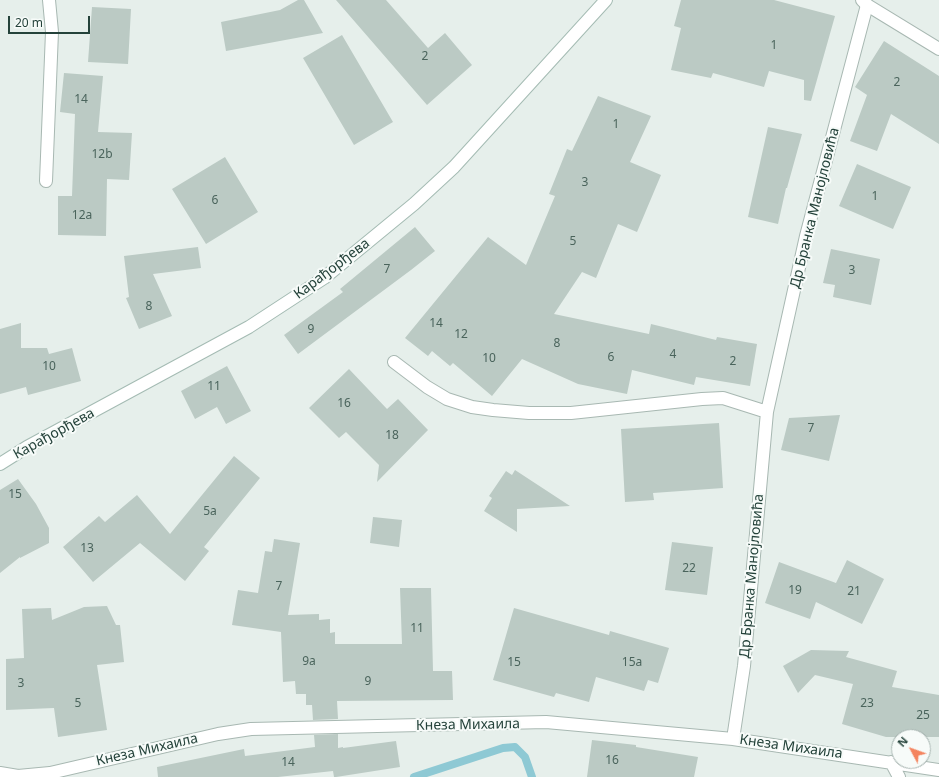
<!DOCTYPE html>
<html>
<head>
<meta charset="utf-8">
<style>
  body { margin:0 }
  #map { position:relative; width:939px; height:777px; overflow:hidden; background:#e6efeb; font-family:"Noto Sans",sans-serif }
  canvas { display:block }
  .north { position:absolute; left:891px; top:729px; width:40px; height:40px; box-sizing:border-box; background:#f7fbf9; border:1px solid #a3b1ad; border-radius:50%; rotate:311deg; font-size:11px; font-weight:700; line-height:16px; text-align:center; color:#24423a }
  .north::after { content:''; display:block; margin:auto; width:14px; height:18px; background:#f4845f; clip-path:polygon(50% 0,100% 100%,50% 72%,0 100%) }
  .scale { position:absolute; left:8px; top:16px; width:82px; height:18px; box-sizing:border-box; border:2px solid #24423a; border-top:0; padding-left:5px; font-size:12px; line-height:14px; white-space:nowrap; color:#24423a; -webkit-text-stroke:3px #f7fbf9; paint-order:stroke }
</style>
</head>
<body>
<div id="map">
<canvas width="939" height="777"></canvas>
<div class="north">N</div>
<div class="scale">20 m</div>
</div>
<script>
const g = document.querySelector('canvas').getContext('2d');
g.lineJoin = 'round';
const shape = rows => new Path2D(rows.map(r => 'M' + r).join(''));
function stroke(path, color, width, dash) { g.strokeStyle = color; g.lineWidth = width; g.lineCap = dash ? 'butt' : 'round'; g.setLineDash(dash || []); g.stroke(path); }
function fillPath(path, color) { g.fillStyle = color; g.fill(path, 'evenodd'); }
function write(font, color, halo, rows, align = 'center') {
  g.font = font + ' "Noto Sans",sans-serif'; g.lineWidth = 4; g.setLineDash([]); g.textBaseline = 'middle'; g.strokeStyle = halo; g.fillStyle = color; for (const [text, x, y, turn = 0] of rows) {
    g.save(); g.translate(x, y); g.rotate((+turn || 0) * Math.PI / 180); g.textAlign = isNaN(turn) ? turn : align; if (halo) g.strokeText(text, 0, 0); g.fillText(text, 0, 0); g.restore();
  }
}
stroke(shape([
  [414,777,503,748,515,747,525,757,532,777]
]), '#8ec9d4', 8);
fillPath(shape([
  [298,0,304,0,323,33,226,51,221,22,280,10],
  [336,0,386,0,428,48,445,33,472,65,427,105],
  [681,0,774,0,835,16,811,101,804,100,804,80,769,71,764,87,713,73,711,78,671,70,681,28,674,26],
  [92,7,131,9,128,64,88,62],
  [342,35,393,122,354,145,303,58],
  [884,41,939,76,939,144,891,114,877,151,850,141,867,95,855,87],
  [64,73,103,76,98,132,132,133,129,180,107,179,106,236,58,235,58,196,72,196,75,114,60,112],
  [598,96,651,116,630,162,661,175,637,232,618,224,596,278,582,272,554,314,649,334,651,324,716,340,717,337,757,344,750,386,696,377,694,385,632,370,627,394,578,384,522,359,492,396,453,363,450,366,432,351,428,356,405,338,488,237,526,265,555,196,549,194,567,149,572,151],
  [768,127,802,134,787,188,786,188,778,224,748,217],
  [225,157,258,212,206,244,172,189],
  [857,164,911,187,893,229,839,206],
  [415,227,435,251,411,270,298,354,284,335,343,292,340,289],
  [198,247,201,268,153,274,172,316,139,329,126,298,129,297,124,256],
  [831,249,880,259,871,305,833,297,835,285,823,283],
  [21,323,21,348,47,348,49,354,72,348,81,381,28,395,26,387,0,394,0,329],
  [227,366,251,411,226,424,217,407,195,419,181,391],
  [349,369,387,409,398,399,428,430,377,482,379,465,346,432,339,438,309,408],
  [840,415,829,461,781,450,789,418],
  [719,423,723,488,653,493,654,500,625,502,621,429],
  [234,456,260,478,204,547,209,551,185,581,140,543,93,582,63,547,99,516,105,522,137,495,170,534],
  [515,470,570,506,517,509,517,532,484,511,492,498,489,496,506,471,512,475],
  [18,479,36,504,49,528,49,543,20,558,20,557,0,573,0,490],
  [373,517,402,520,399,547,370,543],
  [274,539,300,543,288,615,319,614,319,620,330,619,330,633,335,632,335,644,402,644,400,588,431,588,433,671,452,671,453,700,337,701,338,719,313,720,312,705,306,705,306,694,296,694,295,681,283,682,281,632,232,625,238,590,258,593,265,551,272,552],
  [672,542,713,547,707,595,665,590],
  [847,560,884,579,862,624,816,602,810,619,765,603,779,562,836,583],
  [107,606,116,625,120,625,124,662,97,665,107,730,58,737,54,708,6,710,6,659,24,658,22,609,51,608,52,620,84,607],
  [514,608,609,635,610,631,669,648,658,683,648,680,644,691,596,677,589,702,556,693,554,697,493,680],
  [811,650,849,651,846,657,897,671,892,687,939,695,939,737,886,737,842,724,853,684,815,675,798,693,783,666],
  [338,734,338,748,343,747,343,748,396,741,400,767,336,777,334,777,333,771,278,777,158,777,157,767,244,749,245,756,315,747,314,735],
  [592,740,636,745,636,747,698,757,694,777,587,777]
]), '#bbcac4');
const minor = shape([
  [46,181,52,32,49,0],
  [394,362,427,387,447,399,472,407,493,410,529,413,571,413,702,399,723,398,767,412],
  [733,739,744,666,767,412,806,236,867,5],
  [891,762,899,777],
  [0,773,18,776,50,773,218,734,251,729,546,722,733,739,939,770]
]);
const tertiary = shape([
  [862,0,867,5,939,49]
]);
const secondary = shape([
  [0,464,27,447,249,327,324,278,414,204,454,167,606,0]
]);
stroke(minor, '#a8b8b2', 14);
stroke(tertiary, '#a8b8b2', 14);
stroke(secondary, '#a4bbb3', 14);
stroke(minor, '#fff', 12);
stroke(tertiary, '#fff', 12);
stroke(secondary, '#fff', 12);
write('12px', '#4a645c', null, [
  ["1",774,46],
  ["2",425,57],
  ["2",897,83],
  ["14",81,100],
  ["1",616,125],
  ["12b",102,155],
  ["3",585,183],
  ["1",875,197],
  ["6",215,201],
  ["12a",82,216],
  ["5",573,242],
  ["7",387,270],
  ["3",852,271],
  ["8",149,307],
  ["14",436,324],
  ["9",311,330],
  ["12",461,335],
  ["8",557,344],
  ["4",673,355],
  ["6",611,358],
  ["10",489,359],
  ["2",733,362],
  ["10",49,367],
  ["11",214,387],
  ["16",344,404],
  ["7",811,429],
  ["18",392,436],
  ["15",15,495],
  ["5a",210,512],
  ["13",87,549],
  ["22",689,569],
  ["7",279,587],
  ["19",795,591],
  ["21",854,592],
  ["11",417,629],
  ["9a",309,662],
  ["15",514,663],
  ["15a",632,663],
  ["9",368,682],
  ["3",21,684],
  ["5",78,704],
  ["23",867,704],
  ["25",923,716],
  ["16",612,761],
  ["14",288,763]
]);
write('14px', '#24423a', '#f7fbf9', [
  ["Др Бранка Манојловића",815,208,-76],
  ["Карађорђева",332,269,-37],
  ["Карађорђева",54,434,-29],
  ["Др Бранка Манојловића",752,576,-85],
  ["Кнеза Михаила",468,725,-1],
  ["Кнеза Михаила",791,747,8],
  ["Кнеза Михаила",147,750,-13]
]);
</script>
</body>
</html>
